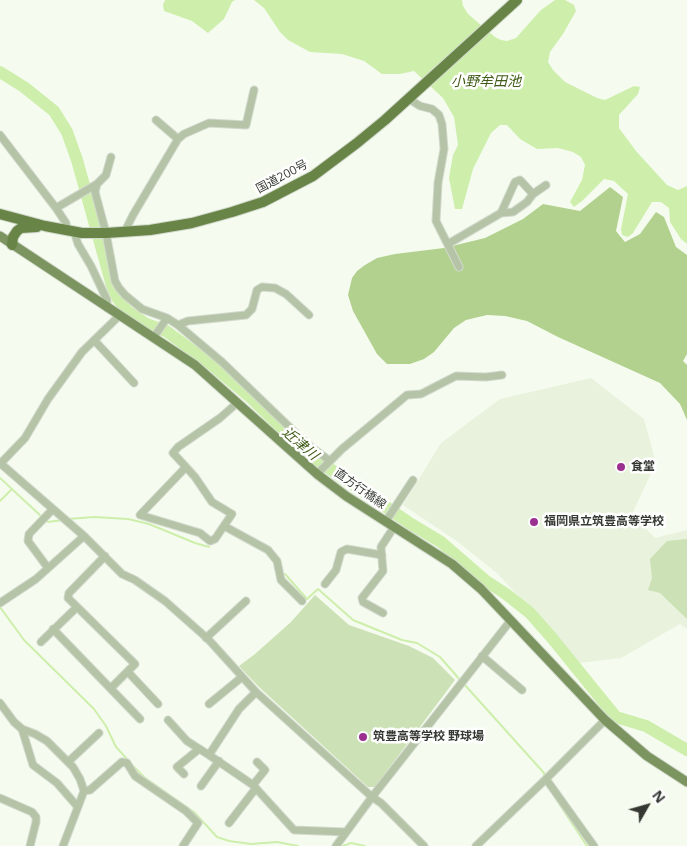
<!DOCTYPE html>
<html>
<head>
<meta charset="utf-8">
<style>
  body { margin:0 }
  #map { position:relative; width:687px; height:846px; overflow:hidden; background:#f5fcef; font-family:"Open Sans",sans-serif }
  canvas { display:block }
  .north { position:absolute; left:622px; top:781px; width:50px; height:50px; -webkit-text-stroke:4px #fff; paint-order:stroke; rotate:52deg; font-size:14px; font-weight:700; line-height:20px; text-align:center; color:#353832 }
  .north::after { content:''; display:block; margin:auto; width:18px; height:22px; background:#353832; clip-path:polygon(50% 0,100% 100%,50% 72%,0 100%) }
</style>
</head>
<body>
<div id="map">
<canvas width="687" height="846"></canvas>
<div class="north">N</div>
</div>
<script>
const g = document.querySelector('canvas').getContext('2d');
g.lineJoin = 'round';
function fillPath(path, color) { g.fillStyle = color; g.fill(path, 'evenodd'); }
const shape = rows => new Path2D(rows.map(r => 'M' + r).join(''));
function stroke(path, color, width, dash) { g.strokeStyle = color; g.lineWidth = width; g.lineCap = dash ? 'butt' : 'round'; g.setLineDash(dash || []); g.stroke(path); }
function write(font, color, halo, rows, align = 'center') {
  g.font = font + ' "Open Sans","Noto Sans JP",sans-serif'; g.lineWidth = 5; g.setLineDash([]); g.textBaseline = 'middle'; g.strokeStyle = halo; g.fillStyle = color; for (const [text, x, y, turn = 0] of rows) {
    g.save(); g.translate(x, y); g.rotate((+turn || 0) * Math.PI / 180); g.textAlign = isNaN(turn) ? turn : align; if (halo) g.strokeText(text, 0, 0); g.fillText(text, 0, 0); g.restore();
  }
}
fillPath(shape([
  [591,378,644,419,656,463,632,514,655,538,687,530,687,629,680,624,621,658,579,663,498,574,458,542,403,505,441,443,500,399]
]), '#e8f2dd');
fillPath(shape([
  [687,539,687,619,660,593,648,590,652,578,650,559,667,541],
  [315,595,349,625,409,646,433,658,455,680,375,787,368,787,259,687,239,666,255,654,291,622]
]), '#cce1b5');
fillPath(shape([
  [610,187,623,197,616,231,625,242,640,234,656,212,664,217,676,247,687,255,687,354,683,361,687,365,687,420,680,404,660,383,558,337,527,321,505,316,487,315,466,320,454,328,434,352,424,359,410,364,387,364,377,354,353,311,348,295,352,278,357,271,365,265,377,258,395,254,444,248,485,238,523,219,543,204,580,211]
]), '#b2d18f');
fillPath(shape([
  [165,0,235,0,232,2,224,19,208,33,192,21,164,11,163,5],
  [254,0,462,0,463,6,468,14,495,37,501,40,507,41,516,38,541,10,555,0,565,0,574,5,576,11,563,34,550,52,548,62,553,70,565,82,597,98,605,100,634,86,640,87,638,94,619,115,619,128,636,151,667,185,678,190,687,186,687,244,681,239,670,222,669,208,661,202,652,202,633,233,628,237,622,235,621,229,628,194,614,181,604,179,582,201,574,207,570,202,582,180,585,165,581,157,573,152,558,148,537,149,520,139,507,125,500,125,491,133,473,169,462,209,455,209,449,178,453,155,458,145,454,117,443,98,414,71,400,74,382,74,364,61,342,54,310,52,288,40,280,32,264,8]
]), '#ceeeab');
stroke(shape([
  [0,478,42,517],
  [0,501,11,490],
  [68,519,94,517,128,519,149,524,195,543,209,547],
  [46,520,48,522,63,520],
  [285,574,307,599,318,589,353,620,402,640,417,643,440,657,461,681],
  [0,607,24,640,94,709,106,726,116,747,129,761],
  [464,684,544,773,545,778],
  [132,765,144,777,194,812,217,837,229,841,251,844,277,842,298,846],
  [554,796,587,846],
  [343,846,351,843,365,846]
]), '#ceeeab', 2);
stroke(shape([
  [0,72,24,87,54,111,67,132,77,160,112,286,118,299,127,311,146,324,166,331,212,365,251,398,288,434,314,458,411,524,441,542,486,581,506,594,530,613,552,638,616,717,646,726,687,750]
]), '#ceeeab', 12);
const minor = shape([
  [409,99,420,106,432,109,439,115,442,124,444,149,438,183,436,221,459,267],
  [156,120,178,139],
  [0,135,56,208,66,223,67,230],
  [111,157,106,175,97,184,95,192,106,233,115,281,119,288,125,295,142,309,167,318,178,325,222,362,306,443,330,461],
  [56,208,97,184],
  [501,213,515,182,520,180,533,194],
  [74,231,78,244,91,266,107,300,107,308],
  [129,231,127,227,133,215,178,139,184,134,209,123,246,125,254,90],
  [448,244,501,213,513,212,527,202,533,194,546,185],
  [178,325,188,321,246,315,252,309,257,290,262,287,275,288,286,294,309,315],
  [154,337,167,318],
  [94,340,134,383],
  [0,463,84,536,122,574,135,580,165,601,208,639,256,692,372,797,381,803,424,846],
  [1,463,25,438,48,399,82,352,119,316],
  [186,467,140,515,200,533,210,541,215,539,232,514,212,502,195,477,186,467,173,453,178,447,220,418,237,403],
  [317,474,342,449,407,395,421,394,456,376,486,377,502,375],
  [386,521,413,480],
  [224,526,268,550,277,561,281,580,302,601],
  [105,556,69,593,68,598,135,664,111,688],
  [48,568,28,541,29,534,53,509],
  [325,584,336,570,341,552,347,549,382,555],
  [0,603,36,579,84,536],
  [383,613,363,602,362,598,383,571,381,547,394,527],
  [53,629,140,719],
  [206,638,246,601],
  [41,642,77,607],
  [482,656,522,690],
  [128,672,158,704],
  [256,692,239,709,209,755,253,785,294,830,346,832],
  [0,703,14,722,22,729,35,734,47,741,73,767,80,779,84,791,63,846],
  [209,704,242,677],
  [168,720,187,741,209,755],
  [22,729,33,765,57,783,77,806],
  [68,762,99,733],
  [184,774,177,767,199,749],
  [546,779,594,846],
  [253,785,265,770,257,762],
  [201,786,219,761],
  [84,791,90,790,122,762,127,763,135,776,186,811,198,823,183,846],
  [0,798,32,812,36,817,36,822,30,846],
  [229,823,256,788],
  [336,846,372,797,511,620],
  [476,846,546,779,605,720]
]);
const major = shape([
  [0,236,195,365,317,474,346,496,452,564,481,589,605,720,647,756,687,782]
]);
const highway = shape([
  [0,214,45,226,82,233,106,233,150,230,192,223,232,212,263,202,313,176,357,143,385,120,517,0],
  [12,245,13,237,17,231,21,228,37,227]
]);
stroke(minor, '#d2d9cd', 9);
stroke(major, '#d2d9cd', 11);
stroke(highway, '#d2d9cd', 12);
stroke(minor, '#b5c3a7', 7);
stroke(major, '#7c9560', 9);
stroke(highway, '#688446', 10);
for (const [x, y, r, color] of [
  [621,467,5,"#9c3091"],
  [534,522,5,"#9c3091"],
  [363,737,5,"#9c3091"]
]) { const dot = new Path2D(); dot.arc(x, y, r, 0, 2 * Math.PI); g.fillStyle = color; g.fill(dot); stroke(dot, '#fff', 2); }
write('12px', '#353832', '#fff', [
  ["国道200号",282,177,-28],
  ["直方行橋線",360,489,35]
]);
write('bold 12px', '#353832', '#fff', [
  ["食堂",631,467],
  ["福岡県立筑豊高等学校",544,522],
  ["筑豊高等学校 野球場",373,737]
], 'left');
write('italic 14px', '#425d19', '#fff', [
  ["小野牟田池",486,82],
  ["近津川",300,444,41]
]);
</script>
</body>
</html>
